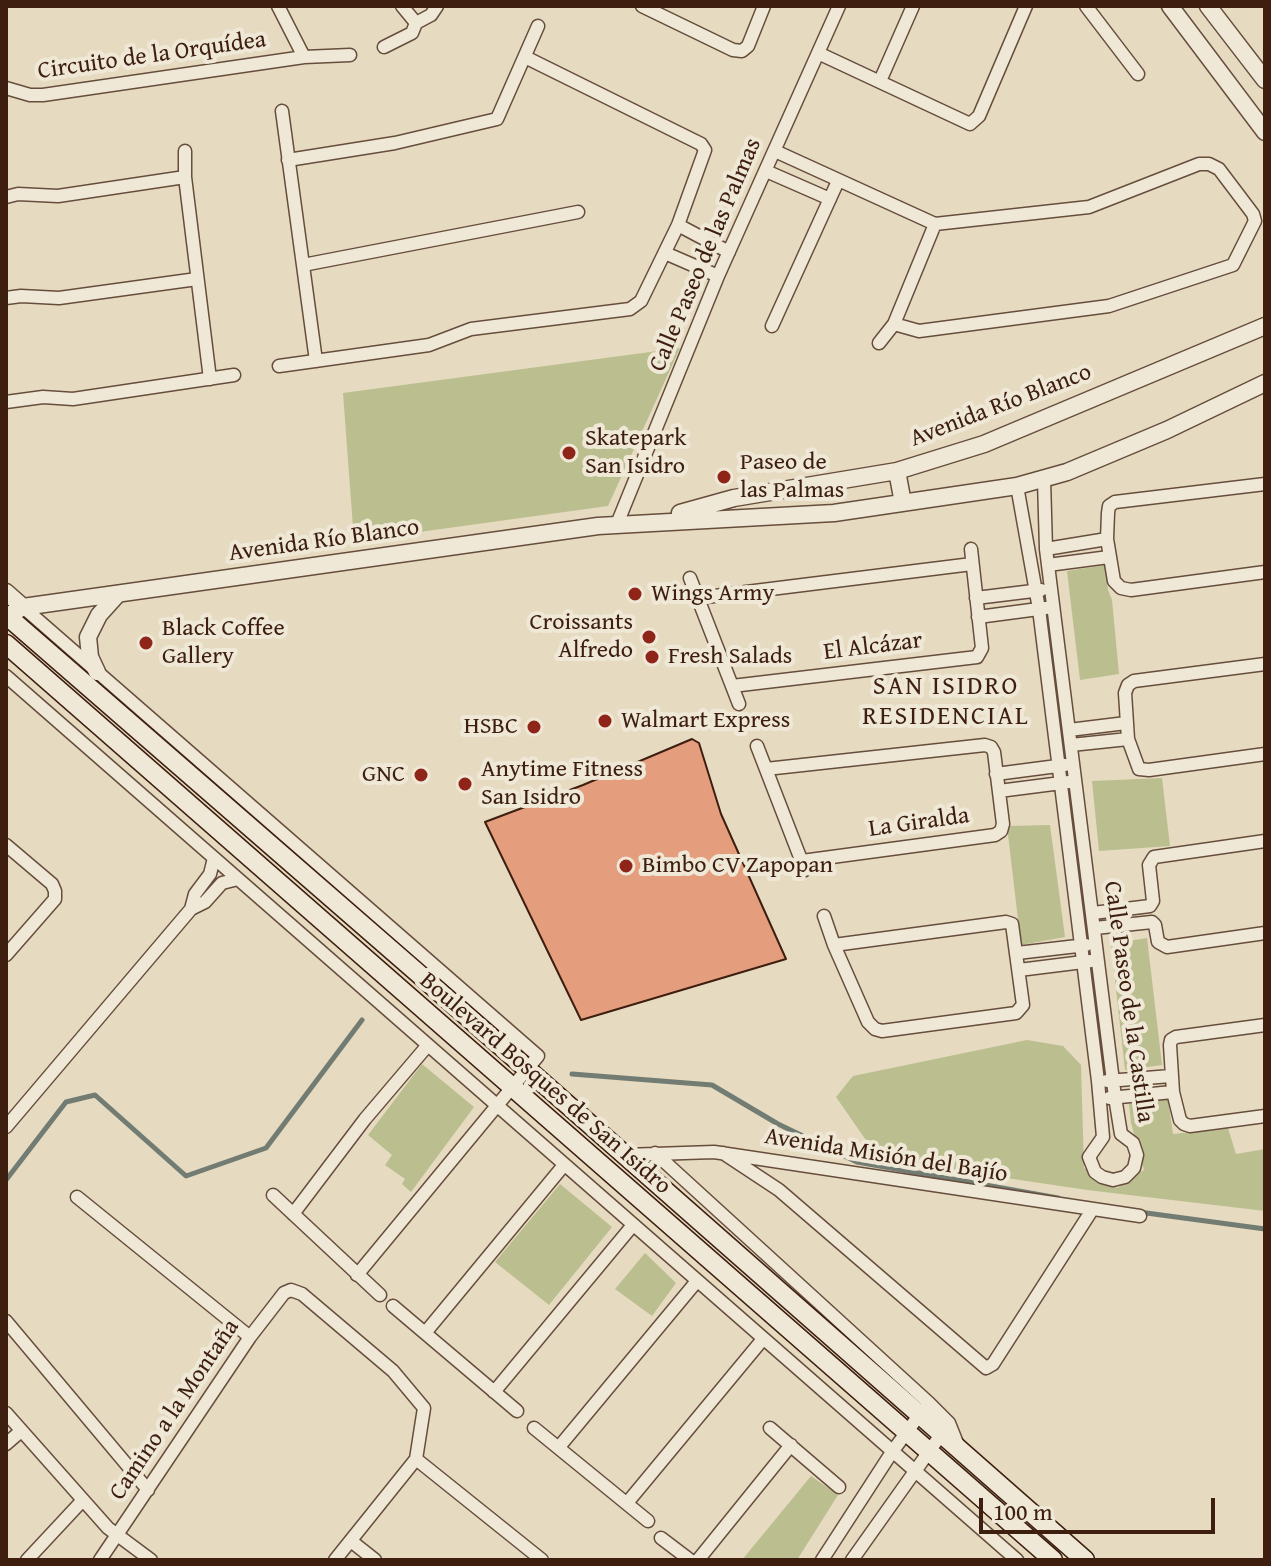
<!DOCTYPE html>
<html>
<head>
<meta charset="utf-8">
<style>
  body { margin:0 }
  #map { position:relative; width:1271px; height:1566px; overflow:hidden; background:#e6dbc1; font-family:"Gentium Book Plus",serif }
  canvas { display:block }
  .frame { position:absolute; inset:0; border:8px solid #3d1e0f; pointer-events:none }
  .scale { position:absolute; left:979px; top:1498px; width:236px; height:36px; box-sizing:border-box; border:4px solid #3d1e0f; border-top:0; padding-left:10px; font-size:24px; line-height:28px; white-space:nowrap; color:#3d1e0f; -webkit-text-stroke:6px #efe8d7; paint-order:stroke }
</style>
</head>
<body>
<div id="map">
<canvas width="1271" height="1566"></canvas>
<div class="frame"></div>
<div class="scale">100 m</div>
</div>
<script>
const g = document.querySelector('canvas').getContext('2d');
g.lineJoin = 'round';
function fillPath(path, color) { g.fillStyle = color; g.fill(path, 'evenodd'); }
const shape = rows => new Path2D(rows.map(r => 'M' + r).join(''));
function stroke(path, color, width, dash) { g.strokeStyle = color; g.lineWidth = width; g.lineCap = dash ? 'butt' : 'round'; g.setLineDash(dash || []); g.stroke(path); }
function write(font, color, halo, rows, align = 'center') {
  g.font = font + ' "Gentium Book Plus",serif'; g.lineWidth = 8; g.setLineDash([]); g.textBaseline = 'middle'; g.strokeStyle = halo; g.fillStyle = color; for (const [text, x, y, turn = 0] of rows) {
    g.save(); g.translate(x, y); g.rotate((+turn || 0) * Math.PI / 180); g.textAlign = isNaN(turn) ? turn : align; if (halo) g.strokeText(text, 0, 0); g.fillText(text, 0, 0); g.restore();
  }
}
fillPath(shape([
  [680,348,608,506,354,541,343,393],
  [1106,565,1108,590,1112,600,1119,674,1080,680,1067,571],
  [1162,778,1170,846,1099,851,1092,781],
  [1050,825,1065,937,1021,945,1007,826],
  [1147,938,1162,1065,1125,1070,1111,944],
  [1027,1040,1063,1046,1081,1065,1084,1168,1117,1188,1144,1170,1131,1123,1129,1104,1168,1099,1173,1134,1228,1128,1236,1154,1265,1149,1265,1211,1087,1190,879,1159,836,1097,853,1076],
  [422,1064,474,1107,411,1192,402,1184,405,1179,385,1165,392,1155,368,1135],
  [560,1184,612,1227,549,1305,495,1262],
  [645,1253,676,1283,652,1316,615,1289],
  [811,1476,838,1495,797,1560,742,1560]
]), '#bbbe8e');
stroke(shape([
  [572,1074,712,1085,778,1124,857,1162,1058,1198],
  [6,1180,66,1102,95,1095,186,1176,266,1148,362,1020],
  [1139,1212,1265,1229]
]), '#727c72', 5);
const building = shape([
  [692,739,699,743,721,814,786,959,581,1020,485,822,583,785,692,739]
]);
fillPath(building, '#e49d7d');
stroke(building, '#3d1e0f', 2);
const minor = shape([
  [402,6,416,23,431,15,437,6],
  [642,6,733,50,742,51,748,46,764,6],
  [1086,6,1138,74],
  [384,47,412,33,416,23],
  [818,53,970,124,979,116,1026,6],
  [304,57,350,55],
  [880,81,913,6],
  [6,88,30,95,43,95,304,57,278,6],
  [282,111,316,361],
  [185,151,185,177,210,379],
  [775,151,935,224,1089,207,1199,164,1209,164,1219,169,1253,214,1255,221,1233,265,1109,306,919,331,894,324],
  [288,160,395,143,497,119,538,26],
  [766,171,830,199],
  [6,197,18,194,58,196,185,177],
  [678,225,729,252],
  [665,253,718,276],
  [303,265,578,212],
  [6,298,21,296,59,298,197,279],
  [772,326,838,181],
  [879,343,894,324,935,224],
  [279,366,429,345,471,329,630,309,641,301,678,225,705,150,701,144,525,57],
  [6,402,43,397,73,399,234,375],
  [1265,484,1115,502,1109,506,1108,513,1107,539,1114,581,1121,588,1131,590,1265,572],
  [1017,486,1039,609,1098,1081,1103,1137,1089,1157,1095,1172,1102,1177,1113,1180,1125,1177,1134,1168,1137,1155,1133,1143,1121,1134,1115,1097,1046,549,1044,480],
  [617,524,718,276,839,6],
  [1046,549,1107,539],
  [1048,565,1109,557],
  [690,578,739,704],
  [698,598,972,564],
  [976,598,1041,590],
  [23,607,538,1056,357,1275],
  [978,617,1046,608],
  [1265,664,1134,681,1128,685,1125,693,1128,739,1139,769,1149,770,1265,754],
  [6,676,1017,1560],
  [732,686,977,657,982,648,971,549],
  [1069,730,1126,723],
  [1071,745,1128,739],
  [757,746,805,870],
  [766,769,985,745,991,747,994,752,1003,824,1001,831,995,835,802,861],
  [996,774,1065,765],
  [999,791,1069,782],
  [6,845,52,884,55,891,55,899,6,955],
  [191,909,205,902,222,883,238,879],
  [1093,913,1150,906,1153,901,1149,865,1154,857,1265,841],
  [824,916,834,945,868,1022,875,1029,882,1031,1016,1013,1023,1005,1012,924,1006,922,834,945],
  [1095,928,1152,922,1155,925,1158,942,1167,947,1265,933],
  [1017,953,1086,945],
  [1019,970,1091,961],
  [1265,1025,1176,1037,1171,1040,1170,1045,1173,1092,1180,1120,1184,1124,1190,1126,1265,1116],
  [1107,1081,1171,1076],
  [1109,1098,1173,1092],
  [6,1127,191,909,195,894,210,874,214,858],
  [655,1153,929,1403,949,1423,957,1443],
  [723,1153,779,1190,986,1368,993,1364,1092,1210],
  [625,1155,714,1152,1140,1216],
  [273,1195,380,1295],
  [77,1197,250,1337],
  [293,1214,365,1119,428,1045],
  [393,1306,517,1411],
  [6,1321,148,1490],
  [425,1333,564,1165],
  [494,1392,633,1225],
  [6,1413,108,1528,151,1560],
  [534,1428,648,1521],
  [770,1428,839,1487],
  [6,1444,21,1431],
  [559,1447,697,1281],
  [416,1459,542,1560],
  [627,1503,763,1339],
  [661,1538,690,1560],
  [351,1541,375,1560],
  [27,1560,82,1501],
  [100,1560,250,1337,284,1293,291,1290,302,1294,393,1371,424,1408,416,1459,335,1560],
  [698,1560,791,1445],
  [822,1560,892,1452,923,1410],
  [852,1560,945,1429]
]);
const tertiary = shape([
  [1170,6,1265,132],
  [1208,6,1265,80],
  [897,471,903,503],
  [680,513,734,498,897,471,984,444,1265,326],
  [6,592,23,607],
  [6,617,23,607,598,526,834,513,1017,486,1067,472,1167,430,1265,383],
  [97,672,90,657,88,637,99,615,117,595]
]);
const secondary = shape([
  [6,615,419,974,1085,1560],
  [6,644,1053,1560]
]);
stroke(minor, '#674d3c', 15);
stroke(tertiary, '#674d3c', 19);
stroke(secondary, '#3d1e0f', 21);
stroke(minor, '#efe8d7', 12);
stroke(tertiary, '#efe8d7', 16);
stroke(secondary, '#efe8d7', 18);
for (const [x, y, r, color] of [
  [569,453,8,"#8f2418"],
  [724,477,8,"#8f2418"],
  [635,594,8,"#8f2418"],
  [649,637,8,"#8f2418"],
  [146,643,8,"#8f2418"],
  [652,657,8,"#8f2418"],
  [605,721,8,"#8f2418"],
  [534,727,8,"#8f2418"],
  [421,775,8,"#8f2418"],
  [465,784,8,"#8f2418"],
  [626,866,8,"#8f2418"]
]) { const dot = new Path2D(); dot.arc(x, y, r, 0, 2 * Math.PI); g.fillStyle = color; g.fill(dot); stroke(dot, '#efe8d7', 3); }
write('24px', '#3d1e0f', '#efe8d7', [
  ["Circuito de la Orquídea",152,56,-8],
  ["Calle Paseo de las Palmas",706,255,-67],
  ["Avenida Río Blanco",1001,406,-21],
  ["Avenida Río Blanco",324,541,-8],
  ["El Alcázar",873,647,-7],
  ["La Giralda",919,823,-8],
  ["Calle Paseo de la Castilla",1128,1002,82],
  ["Boulevard Bosques de San Isidro",545,1084,41],
  ["Avenida Misión del Bajío",886,1156,9],
  ["Camino a la Montaña",175,1410,-56]
]);
write('24px', '#3d1e0f', '#efe8d7', [
  ["Skatepark",585,439],
  ["San Isidro",585,467],
  ["Paseo de",740,463],
  ["las Palmas",740,491],
  ["Wings Army",651,594],
  ["Croissants",633,623,"right"],
  ["Alfredo",633,651,"right"],
  ["Black Coffee",162,629],
  ["Gallery",162,657],
  ["Fresh Salads",668,657],
  ["Walmart Express",621,721],
  ["HSBC",518,727,"right"],
  ["Anytime Fitness",481,770],
  ["San Isidro",481,798],
  ["GNC",405,775,"right"],
  ["Bimbo CV Zapopan",642,866]
], 'left');
g.letterSpacing = '2px';
write('26px', '#3d1e0f', '#efe8d7', [
  ["SAN ISIDRO",946,687],
  ["RESIDENCIAL",946,717]
]);
g.letterSpacing = '0px';
</script>
</body>
</html>
